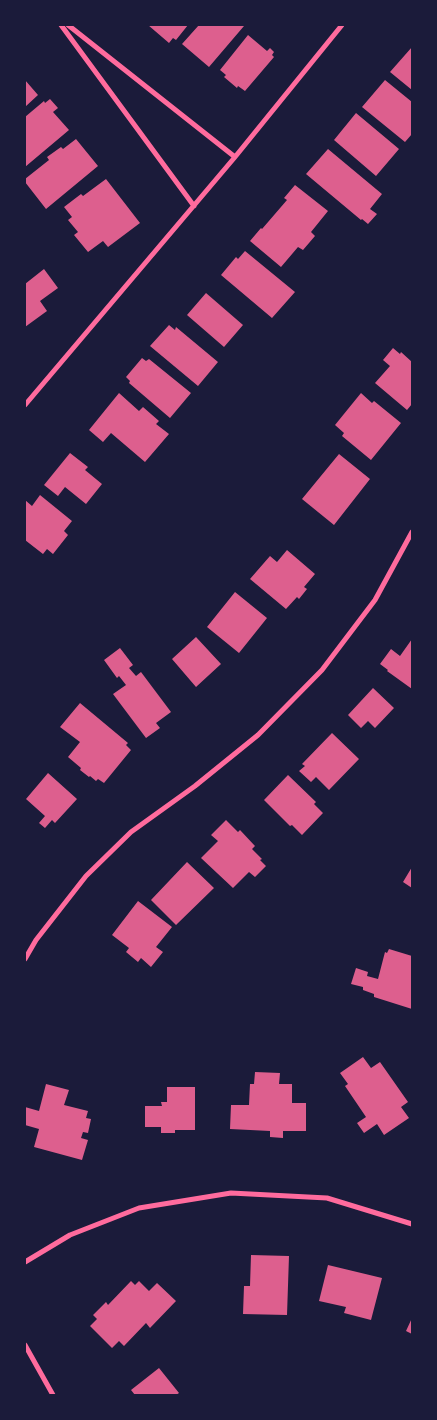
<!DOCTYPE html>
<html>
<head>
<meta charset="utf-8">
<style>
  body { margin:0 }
  #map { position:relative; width:437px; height:1420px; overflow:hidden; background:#1b1b3a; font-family:"Public Sans",sans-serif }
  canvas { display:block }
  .frame { position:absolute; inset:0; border:26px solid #1b1b3a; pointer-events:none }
</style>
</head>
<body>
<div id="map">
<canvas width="437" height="1420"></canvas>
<div class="frame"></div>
</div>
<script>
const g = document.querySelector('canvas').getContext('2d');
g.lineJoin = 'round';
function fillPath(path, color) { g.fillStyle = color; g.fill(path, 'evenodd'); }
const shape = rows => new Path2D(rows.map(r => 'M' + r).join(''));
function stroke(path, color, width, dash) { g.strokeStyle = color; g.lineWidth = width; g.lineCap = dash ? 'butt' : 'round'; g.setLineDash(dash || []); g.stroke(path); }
fillPath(shape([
  [148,25,188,25,176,40,173,38,169,43],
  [199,25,242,25,244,26,209,67,182,44],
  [248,35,267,51,270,48,274,52,272,55,274,57,245,91,238,86,237,88,224,77,226,75,220,70],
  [412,47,412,90,390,72],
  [25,80,38,95,25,107],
  [385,80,412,102,412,134,405,142,362,107],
  [50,99,58,108,53,112,69,130,25,167,25,117,44,101,45,103],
  [356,113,399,149,376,176,334,140],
  [76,139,98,166,46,209,25,182,25,179,49,160,47,157,61,147,63,149],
  [328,149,382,194,370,209,377,214,368,224,362,219,361,220,306,174],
  [106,179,140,223,108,247,103,241,88,252,74,235,78,232,68,220,72,217,64,207,81,194,83,196],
  [295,185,328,211,311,232,315,236,303,250,298,247,281,267,250,241,261,228,262,229,287,200,284,198],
  [245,251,295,292,272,318,221,275,236,257,238,259],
  [44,269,58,288,40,301,47,311,25,327,25,284],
  [206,293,243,325,224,347,187,315],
  [169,325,175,330,176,327,218,362,198,386,150,346],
  [393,348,400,354,401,352,412,362,412,404,407,410,375,383,390,366,383,360],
  [142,358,146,361,149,359,191,393,170,418,129,383,130,381,126,377],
  [119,393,139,411,143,407,159,421,156,424,169,434,145,462,111,433,103,442,89,430],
  [361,393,372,403,374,401,401,423,371,460,342,436,344,433,335,425],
  [70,453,88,467,85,470,102,484,86,504,65,487,58,496,44,485],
  [339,454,370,479,334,525,302,499],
  [40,495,72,521,64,531,68,535,53,554,47,549,43,554,25,540,25,500,32,506],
  [287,550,315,574,304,587,307,589,299,599,297,597,286,609,250,579,270,556,277,562],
  [235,592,267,618,239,653,207,627],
  [196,637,221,664,196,687,172,659],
  [412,639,412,689,387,671,388,670,380,664,391,649,400,656],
  [120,648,133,665,129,668,136,676,141,672,171,712,156,723,160,728,146,738,113,694,126,685,119,676,117,678,104,660],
  [373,688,394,708,375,728,368,721,361,728,348,715],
  [80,703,128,743,126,745,131,750,104,783,98,779,96,781,90,776,89,777,80,770,81,768,68,757,80,742,60,727],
  [332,733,359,759,329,790,316,777,311,782,299,771,305,766,302,764],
  [48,773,77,799,55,823,52,820,45,828,39,823,45,816,26,799],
  [288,775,316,802,314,804,323,813,302,835,292,825,290,826,264,800],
  [226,820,238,832,240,830,255,846,252,849,262,859,260,860,266,866,255,877,249,872,233,888,201,858,218,841,211,835],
  [187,862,214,888,176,925,151,900],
  [412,867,412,888,403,882],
  [138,901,172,927,156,947,163,952,151,967,141,958,138,962,126,952,129,948,112,935],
  [389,949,412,956,412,1009,374,997,374,994,363,990,363,987,351,984,356,968,368,972,367,976,378,979,385,952,387,953],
  [363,1057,371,1068,380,1062,408,1102,401,1107,409,1118,384,1135,377,1124,364,1133,357,1123,366,1117,345,1086,348,1084,340,1073],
  [255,1072,280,1073,279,1084,292,1084,292,1103,306,1103,306,1131,283,1131,283,1138,270,1137,270,1131,230,1129,231,1105,249,1105,250,1084,254,1084],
  [46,1084,69,1090,64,1105,88,1111,86,1118,91,1119,88,1133,83,1132,81,1138,88,1140,82,1160,34,1147,39,1129,25,1125,25,1107,39,1111],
  [167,1087,195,1087,195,1130,175,1130,175,1133,161,1133,161,1127,145,1127,145,1106,162,1106,161,1102,167,1102],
  [251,1255,289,1256,287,1315,243,1314,244,1286,250,1286],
  [328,1265,382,1278,371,1320,344,1313,346,1307,319,1301],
  [131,1281,135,1285,139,1281,149,1291,157,1283,176,1301,150,1328,146,1323,124,1346,119,1341,112,1348,90,1326,97,1319,93,1315,106,1302,108,1305],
  [412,1318,412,1334,406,1331],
  [159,1368,179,1393,176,1395,135,1395,131,1390]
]), '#dd5f8e');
stroke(shape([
  [61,25,194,206],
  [68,25,235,157],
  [25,405,235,157,342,25],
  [25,959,36,940,86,876,131,832,195,786,258,735,322,670,375,600,412,532],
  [25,1262,70,1235,139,1208,231,1193,327,1198,412,1224],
  [25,1345,53,1395]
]), '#ff6b9d', 5);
</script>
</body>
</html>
